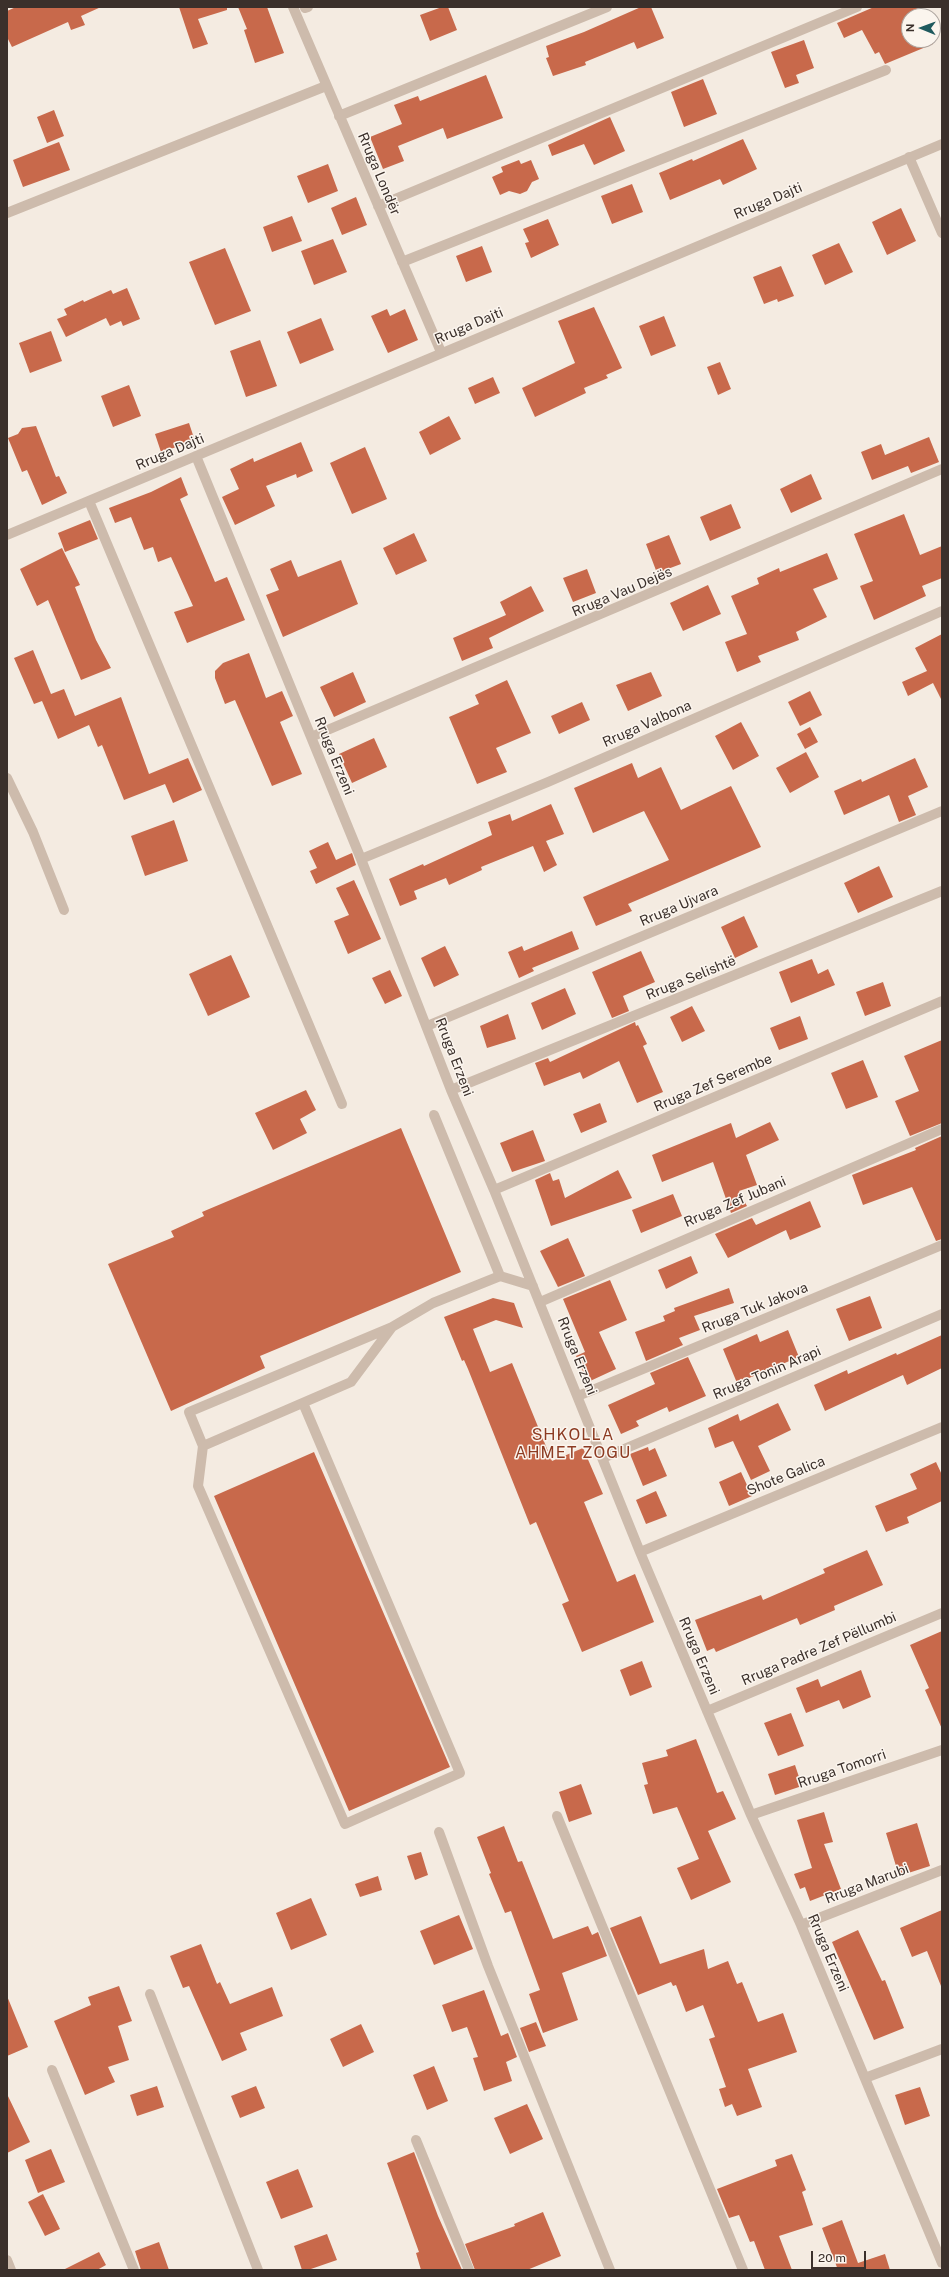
<!DOCTYPE html>
<html>
<head>
<meta charset="utf-8">
<style>
  body { margin:0 }
  #map { position:relative; width:949px; height:2277px; overflow:hidden; background:#f4ebe1; font-family:"Public Sans",sans-serif }
  canvas { display:block }
  .frame { position:absolute; inset:0; border:8px solid #3b302b; pointer-events:none }
  .north { position:absolute; left:901px; top:8px; width:40px; height:40px; box-sizing:border-box; background:#fbf5ee; border:1px solid #aea6a0; border-radius:50%; rotate:271deg; font-size:11px; font-weight:700; line-height:16px; text-align:center; color:#3b302b }
  .north::after { content:''; display:block; margin:auto; width:14px; height:18px; background:#1f5a5e; clip-path:polygon(50% 0,100% 100%,50% 72%,0 100%) }
  .scale { position:absolute; left:811px; top:2251px; width:55px; height:18px; box-sizing:border-box; border:2px solid #3b302b; border-top:0; padding-left:5px; font-size:12px; line-height:14px; white-space:nowrap; color:#3b302b; -webkit-text-stroke:3px #fbf5ee; paint-order:stroke }
</style>
</head>
<body>
<div id="map">
<canvas width="949" height="2277"></canvas>
<div class="frame"></div>
<div class="north">N</div>
<div class="scale">20 m</div>
</div>
<script>
const g = document.querySelector('canvas').getContext('2d');
g.lineJoin = 'round';
function fillPath(path, color) { g.fillStyle = color; g.fill(path, 'evenodd'); }
const shape = rows => new Path2D(rows.map(r => 'M' + r).join(''));
function stroke(path, color, width, dash) { g.strokeStyle = color; g.lineWidth = width; g.lineCap = dash ? 'butt' : 'round'; g.setLineDash(dash || []); g.stroke(path); }
function write(font, color, halo, rows, align = 'center') {
  g.font = font + ' "Public Sans",sans-serif'; g.lineWidth = 3; g.setLineDash([]); g.textBaseline = 'middle'; g.strokeStyle = halo; g.fillStyle = color; for (const [text, x, y, turn = 0] of rows) {
    g.save(); g.translate(x, y); g.rotate((+turn || 0) * Math.PI / 180); g.textAlign = isNaN(turn) ? turn : align; if (halo) g.strokeText(text, 0, 0); g.fillText(text, 0, 0); g.restore();
  }
}
fillPath(shape([
  [16,7,101,7,81,16,85,25,71,30,68,22,12,47,7,37,7,11],
  [179,7,227,7,227,10,198,19,208,44,193,49],
  [238,7,267,7,284,53,255,63,244,30,247,29],
  [442,7,448,7,457,30,430,41,420,15],
  [641,7,651,7,664,38,637,49,634,42,585,62,586,65,553,76,546,58,549,57,546,46,584,32],
  [874,7,917,7,921,16,909,16,909,40,931,40,933,44,885,64,879,52,875,54,862,30,844,38,837,23],
  [804,40,814,68,796,75,799,83,785,88,771,52],
  [486,75,503,118,447,139,443,128,398,146,404,161,383,169,370,137,402,124,394,105,418,96,420,101],
  [703,79,717,114,684,127,671,92],
  [54,110,64,136,47,143,37,117],
  [610,117,625,151,594,165,584,144,552,156,548,145],
  [743,139,757,169,723,185,720,179,670,200,659,173,692,159,693,161],
  [59,142,70,170,23,187,13,160],
  [519,160,521,164,531,160,539,179,532,182,527,191,520,194,509,191,500,195,492,177,503,172,501,167],
  [328,164,338,191,308,203,297,176],
  [632,184,643,212,612,224,601,196],
  [356,197,367,225,342,235,331,208],
  [901,208,916,241,887,255,872,222],
  [292,216,302,241,272,252,263,227],
  [548,219,559,245,531,258,525,243,529,242,523,229],
  [333,239,347,272,314,285,301,251],
  [839,243,853,272,825,285,812,255],
  [482,246,492,272,466,282,456,256],
  [225,248,251,311,215,325,189,262],
  [781,266,794,296,778,302,777,299,764,304,753,277],
  [127,288,140,319,123,326,121,321,110,326,106,318,66,337,57,319,67,315,64,309,83,300,84,302,111,290,113,294],
  [594,307,622,368,606,375,608,378,584,388,586,393,535,417,522,388,575,363,558,321],
  [387,309,390,316,405,309,418,340,388,353,371,316],
  [664,316,676,346,651,356,639,326],
  [321,318,334,350,300,364,287,332],
  [51,331,62,361,30,373,19,343],
  [260,340,277,386,246,397,230,351],
  [720,362,731,389,718,395,707,367],
  [493,377,500,393,475,404,468,388],
  [129,385,141,416,113,427,101,396],
  [449,416,461,439,430,455,419,432],
  [189,423,195,441,161,452,155,434],
  [36,426,56,477,59,476,67,493,42,505,27,470,22,472,8,438,18,434,22,428],
  [929,437,939,462,911,473,908,466,872,480,861,452,881,444,885,455],
  [301,442,313,471,297,478,296,474,266,486,275,506,235,525,222,497,239,489,230,469,253,458,254,462],
  [365,447,387,499,352,514,330,463],
  [811,474,822,499,791,513,780,489],
  [181,477,188,495,180,499,215,582,227,577,245,620,187,643,174,612,193,606,171,557,158,562,153,547,144,550,131,517,115,523,109,508,151,492],
  [731,504,741,528,710,541,700,517],
  [904,514,920,555,942,546,942,578,922,586,926,596,874,620,860,586,873,581,854,534],
  [90,520,98,539,65,552,58,533],
  [414,533,427,561,396,575,383,548],
  [669,535,681,564,657,573,646,544],
  [62,548,80,585,75,587,96,640,111,668,81,680,48,600,37,606,20,569],
  [827,553,838,579,813,589,827,617,796,632,799,640,758,656,761,662,737,672,725,642,747,634,731,596,759,584,757,578,779,568,780,572],
  [291,560,298,577,341,560,358,604,283,637,266,595,279,590,270,569],
  [587,569,596,593,573,602,563,578],
  [708,585,721,614,683,631,670,603],
  [531,586,544,611,489,638,493,648,462,661,453,638,506,615,500,602],
  [942,634,942,701,933,683,908,696,902,682,927,671,915,648],
  [33,650,51,694,64,689,75,716,121,697,149,774,188,758,202,790,173,803,165,784,124,800,102,745,98,747,89,725,58,739,42,701,34,704,14,658],
  [249,653,266,698,282,691,293,716,280,722,302,774,272,786,235,700,225,704,215,678,215,671,223,663],
  [353,672,366,702,334,717,320,687],
  [651,672,662,696,628,711,616,685],
  [507,680,531,733,496,748,507,772,477,784,449,717,479,704,475,695],
  [810,691,822,715,800,726,788,702],
  [582,702,590,720,559,734,551,716],
  [741,722,759,756,733,770,715,736],
  [810,727,818,742,805,749,797,734],
  [374,738,387,767,352,783,339,754],
  [806,752,819,777,790,793,776,768],
  [915,758,928,787,908,796,916,815,899,822,889,795,844,815,834,791,861,779,862,782],
  [632,763,638,778,661,767,681,810,731,786,761,847,628,904,632,911,596,926,583,897,669,860,644,811,593,833,574,788],
  [551,804,564,834,546,841,557,865,544,872,533,846,481,867,482,870,449,885,446,878,414,891,417,899,400,906,389,879,423,864,424,866,492,835,488,822,510,814,512,821],
  [174,820,188,861,145,876,131,836],
  [328,842,336,860,352,853,356,865,316,884,310,871,317,868,309,851],
  [879,866,893,897,858,913,844,883],
  [354,880,381,939,348,954,334,921,349,915,336,888],
  [744,916,758,947,735,958,721,927],
  [572,931,579,949,532,968,534,971,519,978,508,952,522,946,524,951],
  [445,946,459,975,434,987,421,958],
  [641,951,655,982,623,996,629,1011,612,1018,592,972],
  [231,955,250,997,208,1016,189,974],
  [812,959,818,974,828,969,835,985,791,1003,779,972],
  [390,970,402,996,385,1004,372,978],
  [883,982,891,1006,865,1016,856,992],
  [565,988,576,1014,542,1030,531,1003],
  [692,1006,705,1031,682,1042,670,1017],
  [508,1014,516,1039,487,1048,480,1026],
  [800,1016,808,1039,779,1050,770,1028],
  [635,1022,636,1026,638,1025,647,1044,643,1046,663,1092,637,1103,619,1061,583,1079,580,1072,544,1086,535,1063,548,1058,550,1062],
  [942,1040,942,1123,910,1136,895,1101,919,1091,904,1056],
  [863,1060,878,1097,846,1109,831,1073],
  [306,1090,316,1110,300,1119,307,1133,273,1150,255,1113],
  [600,1103,607,1122,581,1133,573,1114],
  [770,1122,779,1140,746,1155,757,1185,739,1191,747,1206,731,1213,713,1162,662,1182,652,1155,731,1123,736,1138],
  [401,1128,461,1272,260,1356,265,1368,171,1411,108,1264,174,1237,171,1231,204,1216,202,1212],
  [533,1130,545,1161,512,1172,500,1143],
  [942,1136,942,1239,936,1241,912,1187,863,1205,852,1175,916,1150,915,1148],
  [618,1170,632,1198,551,1226,535,1180,550,1173,553,1181,559,1179,565,1198],
  [673,1194,682,1216,641,1233,632,1210],
  [810,1201,821,1227,790,1240,786,1230,728,1258,715,1234,752,1218,756,1225],
  [568,1238,585,1276,558,1287,540,1251],
  [691,1256,698,1273,666,1289,658,1270],
  [610,1280,627,1320,599,1332,616,1369,588,1382,576,1356,585,1352,563,1299],
  [729,1288,734,1303,694,1316,700,1330,679,1338,683,1345,646,1361,635,1332,665,1321,663,1316,675,1311,674,1308],
  [870,1296,882,1328,849,1341,836,1309],
  [493,1298,514,1303,523,1328,496,1320,473,1329,490,1372,512,1363,552,1461,583,1448,603,1494,584,1502,617,1582,635,1574,654,1622,582,1652,562,1604,569,1601,536,1522,530,1525,468,1369,464,1360,462,1361,444,1317],
  [788,1330,799,1357,737,1383,723,1349,757,1334,760,1342],
  [942,1335,942,1368,907,1385,903,1375,825,1411,814,1385,847,1370,848,1374,896,1353,897,1355],
  [688,1357,706,1396,669,1412,667,1407,636,1421,639,1426,621,1434,608,1405,655,1384,650,1373],
  [778,1403,791,1430,758,1446,770,1471,751,1480,733,1441,715,1448,708,1428,738,1414,740,1421],
  [648,1447,649,1451,655,1448,667,1476,643,1486,630,1454],
  [314,1452,450,1767,349,1811,214,1496],
  [936,1462,942,1475,942,1501,907,1517,909,1523,886,1532,875,1506,917,1489,910,1474],
  [741,1472,752,1496,729,1506,719,1482],
  [656,1491,667,1516,646,1524,636,1500],
  [867,1550,883,1585,834,1606,835,1610,800,1625,797,1618,716,1652,714,1648,707,1651,695,1620,761,1595,763,1600,825,1573,823,1569],
  [942,1631,942,1729,925,1690,929,1688,910,1645],
  [642,1661,652,1687,630,1696,620,1670],
  [861,1670,871,1697,843,1709,839,1700,806,1713,796,1688,818,1679,821,1687],
  [791,1713,804,1746,778,1756,764,1723],
  [696,1739,717,1793,723,1791,736,1819,708,1831,731,1882,691,1900,677,1868,699,1859,677,1807,653,1814,644,1785,648,1784,642,1763,668,1756,666,1750],
  [795,1765,802,1786,775,1795,768,1774],
  [581,1784,592,1814,569,1822,559,1792],
  [824,1812,833,1842,824,1844,841,1889,810,1901,805,1887,800,1889,794,1874,812,1868,797,1820],
  [917,1823,930,1866,899,1876,886,1833],
  [504,1826,518,1862,522,1861,553,1939,588,1926,592,1935,598,1932,607,1956,562,1973,578,2020,543,2033,529,1994,540,1990,511,1911,505,1913,489,1874,491,1873,477,1837],
  [421,1852,428,1875,415,1880,407,1856],
  [378,1876,382,1890,360,1897,355,1884],
  [311,1898,327,1935,291,1950,276,1913],
  [942,1910,942,1986,941,1986,927,1951,912,1957,900,1928],
  [459,1915,473,1949,434,1965,420,1931],
  [641,1916,660,1964,704,1949,708,1969,728,1961,737,1984,742,1982,758,2022,783,2013,797,2052,748,2069,762,2107,737,2116,732,2104,725,2107,719,2089,726,2087,709,2039,715,2037,703,2005,686,2012,676,1985,673,1986,671,1982,638,1995,610,1928],
  [858,1930,882,1981,885,1980,904,2028,874,2040,832,1942],
  [201,1944,217,1984,220,1982,230,2004,272,1987,283,2016,240,2033,247,2050,222,2061,189,1986,183,1988,170,1956],
  [119,1986,132,2021,118,2026,129,2060,108,2067,115,2082,85,2095,54,2021,91,2005,88,1997],
  [484,1990,501,2036,508,2033,517,2057,506,2062,512,2081,484,2091,473,2058,478,2057,467,2027,452,2032,442,2005],
  [7,1996,28,2047,7,2056],
  [536,2022,546,2046,529,2052,520,2028],
  [361,2024,374,2052,343,2067,330,2039],
  [434,2066,448,2101,427,2110,413,2075],
  [157,2086,164,2107,137,2116,130,2095],
  [256,2086,265,2108,240,2118,231,2096],
  [920,2087,930,2116,905,2125,895,2095],
  [7,2094,30,2142,7,2153],
  [527,2104,543,2139,510,2154,494,2118],
  [51,2149,65,2182,38,2193,25,2160],
  [414,2152,438,2216,462,2270,421,2270,416,2253,419,2252,387,2163],
  [792,2154,806,2190,802,2192,813,2225,779,2236,792,2270,765,2270,754,2241,750,2242,739,2215,729,2218,717,2189,777,2166,775,2160],
  [298,2169,313,2207,281,2219,266,2182],
  [43,2194,60,2229,45,2236,28,2202],
  [543,2212,561,2256,527,2270,475,2270,465,2244,515,2226,514,2224],
  [842,2220,858,2263,885,2254,890,2270,838,2270,822,2228],
  [327,2234,337,2260,308,2270,302,2270,294,2246],
  [159,2242,169,2270,141,2270,135,2251],
  [99,2252,106,2265,97,2270,63,2270]
]), '#c8694b');
stroke(shape([
  [293,7,441,352],
  [305,8,308,7],
  [339,116,607,7],
  [909,157,942,233],
  [378,206,857,7],
  [7,213,326,86],
  [402,262,886,70],
  [196,456,361,859,451,1090,494,1190,640,1552,751,1815,801,1925,942,2263],
  [89,501,342,1104],
  [7,535,942,144],
  [311,737,942,469],
  [7,778,33,832,64,910],
  [361,859,548,782,942,611],
  [427,1026,942,811],
  [451,1090,942,891],
  [434,1115,500,1276],
  [494,1190,942,1001],
  [540,1302,942,1129],
  [392,1327,351,1382,203,1446,189,1412,392,1327,433,1303,500,1276,533,1286],
  [578,1396,942,1245],
  [203,1446,198,1486,345,1824,460,1773,303,1403],
  [603,1458,942,1314],
  [640,1552,942,1427],
  [707,1711,942,1613],
  [751,1815,942,1750],
  [557,1816,743,2270],
  [439,1832,488,1966,610,2270],
  [801,1925,942,1870],
  [150,1994,258,2270],
  [52,2070,134,2270],
  [865,2078,942,2049],
  [416,2140,469,2270],
  [7,2260,11,2270]
]), '#cdbbac', 10);
write('14px', '#3b302b', '#fbf5ee', [
  ["Rruga Londër",379,174,67],
  ["Rruga Dajti",768,201,-23],
  ["Rruga Dajti",469,326,-23],
  ["Rruga Dajti",170,452,-23],
  ["Rruga Vau Dejës",622,592,-23],
  ["Rruga Valbona",647,724,-24],
  ["Rruga Erzeni",334,756,68],
  ["Rruga Ujvara",679,906,-23],
  ["Rruga Selishtë",691,978,-22],
  ["Rruga Erzeni",454,1057,69],
  ["Rruga Zef Serembe",713,1083,-23],
  ["Rruga Zef Jubani",735,1202,-23],
  ["Rruga Tuk Jakova",755,1308,-22],
  ["Rruga Erzeni",577,1356,68],
  ["Rruga Tonin Arapi",767,1373,-23],
  ["Shote Galica",786,1476,-22],
  ["Rruga Padre Zef Pëllumbi",819,1649,-23],
  ["Rruga Erzeni",699,1656,67],
  ["Rruga Tomorri",842,1769,-19],
  ["Rruga Marubi",867,1884,-21],
  ["Rruga Erzeni",828,1953,67]
]);
g.letterSpacing = '1px';
write('16px', '#8c3b22', '#fbf5ee', [
  ["SHKOLLA",573,1435],
  ["AHMET ZOGU",573,1453]
]);
g.letterSpacing = '0px';
</script>
</body>
</html>
